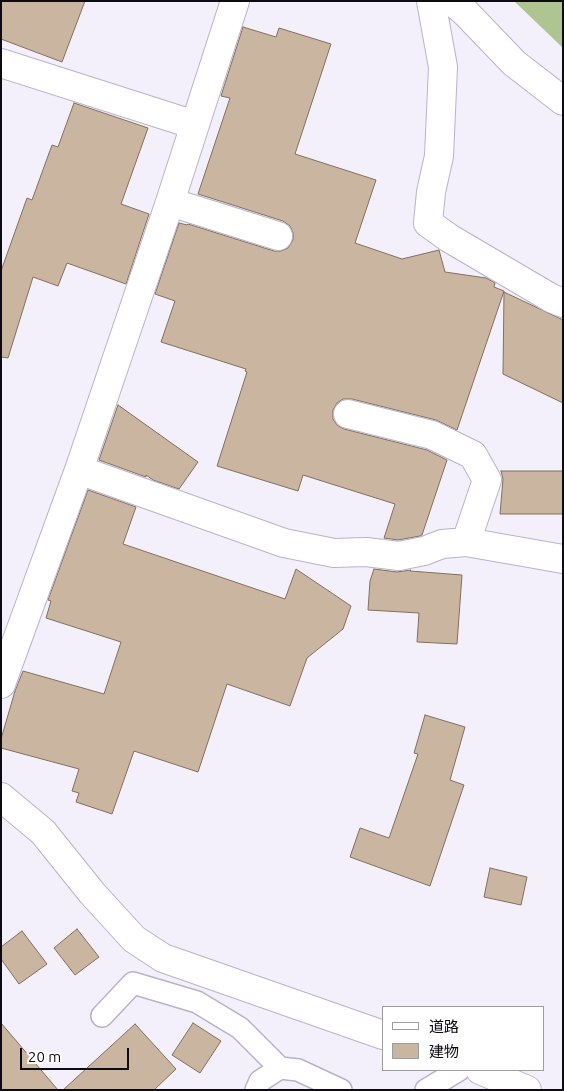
<!DOCTYPE html>
<html>
<head>
<meta charset="utf-8">
<style>
  body { margin:0 }
  #map { position:relative; width:564px; height:1091px; overflow:hidden; background:#f3f0fb; font-family:Ubuntu,"Noto Sans JP",sans-serif }
  canvas { display:block }
  .frame { position:absolute; inset:0; border:2px solid #0d0a13; pointer-events:none }
  .legend { position:absolute; left:382px; top:1006px; width:162px; height:65px; box-sizing:border-box; background:#fff; border:1px solid #9e9da1; margin:0; padding:6px 9px; list-style:none; font-size:15px; color:#0d0a13 }
  .legend li { display:flex; align-items:center; gap:10px; height:25px }
  .legend b { width:25px; border:1px solid #9e9da1 }
  .scale { position:absolute; left:20px; top:1048px; width:109px; height:22px; box-sizing:border-box; border:2px solid #0d0a13; border-top:0; padding-left:6px; font-size:15px; line-height:18px; white-space:nowrap; color:#0d0a13; -webkit-text-stroke:4px #fff; paint-order:stroke }
</style>
</head>
<body>
<div id="map">
<canvas width="564" height="1091"></canvas>
<div class="frame"></div>
<ul class="legend">
<li><b style="height:6px;background:#fff"></b>道路</li>
<li><b style="height:14px;background:#cab5a0"></b>建物</li>
</ul>
<div class="scale">20 m</div>
</div>
<script>
const g = document.querySelector('canvas').getContext('2d');
g.lineJoin = 'round';
function fillPath(path, color) { g.fillStyle = color; g.fill(path, 'evenodd'); }
const shape = rows => new Path2D(rows.map(r => 'M' + r).join(''));
function stroke(path, color, width, dash) { g.strokeStyle = color; g.lineWidth = width; g.lineCap = dash ? 'butt' : 'round'; g.setLineDash(dash || []); g.stroke(path); }
fillPath(shape([
  [514,1,563,1,563,48]
]), '#aec491');
const building = shape([
  [1,1,85,1,62,62,1,39,1,1],
  [243,27,276,37,279,28,331,44,295,154,376,180,355,243,402,259,439,250,445,272,486,278,495,283,494,287,504,291,457,430,436,420,352,399,343,399,337,403,333,410,333,419,337,425,344,429,427,450,447,460,422,535,420,536,398,540,384,538,395,504,303,475,298,491,217,466,247,372,245,371,246,369,161,342,175,301,155,294,179,223,187,225,188,224,274,251,281,251,288,248,293,240,293,233,290,226,283,221,198,194,230,98,221,96,243,27],
  [74,103,148,128,121,204,149,214,126,284,67,263,58,286,33,277,8,358,1,357,1,271,27,198,32,200,52,145,58,147,74,103],
  [504,292,563,320,563,403,503,374,504,292],
  [118,405,198,462,179,489,153,480,146,475,146,477,99,460,118,405],
  [501,471,563,471,563,514,500,514,503,479,501,471],
  [88,490,136,507,123,544,285,599,296,569,351,606,343,629,307,658,290,706,227,684,198,772,134,751,112,814,76,802,79,793,72,791,79,769,1,748,1,739,15,691,23,671,104,694,121,642,46,618,51,601,48,600,88,490],
  [374,569,397,572,411,570,410,571,462,575,457,644,417,642,419,613,368,610,370,581,374,569],
  [425,715,465,727,450,780,464,785,430,886,350,857,360,828,389,838,418,754,414,753,425,715],
  [490,868,527,877,521,905,484,897,490,868],
  [77,929,99,957,75,975,54,948,77,929],
  [22,931,47,964,19,984,1,959,1,947,22,931],
  [1,1023,58,1090,1,1090,1,1023],
  [193,1023,221,1041,200,1073,172,1055,193,1023],
  [135,1024,176,1069,154,1090,63,1090,135,1024]
]);
fillPath(building, '#cab5a0');
stroke(building, '#826f5c', 1);
const lane = shape([
  [102,1016,133,983,197,1002,240,1028,280,1068],
  [256,1090,260,1081,280,1068,298,1070,341,1090],
  [426,1090,459,1070]
]);
const street = shape([
  [431,1,443,67,439,156,431,192,428,223,449,238,551,298,563,303],
  [452,1,466,13,514,63,563,101],
  [1,63,195,125],
  [170,202,278,236],
  [348,414,432,435,473,455,487,480,466,542],
  [79,470,284,543,334,553,366,552,399,556,424,551,442,544,466,542,563,559],
  [1,684,79,470,170,202,235,1],
  [1,797,43,832,92,893,134,939,163,958,383,1035],
  [480,1070,527,1090]
]);
stroke(lane, '#bab2cc', 24);
stroke(street, '#bab2cc', 30);
stroke(lane, '#fff', 21);
stroke(street, '#fff', 28);
</script>
</body>
</html>
